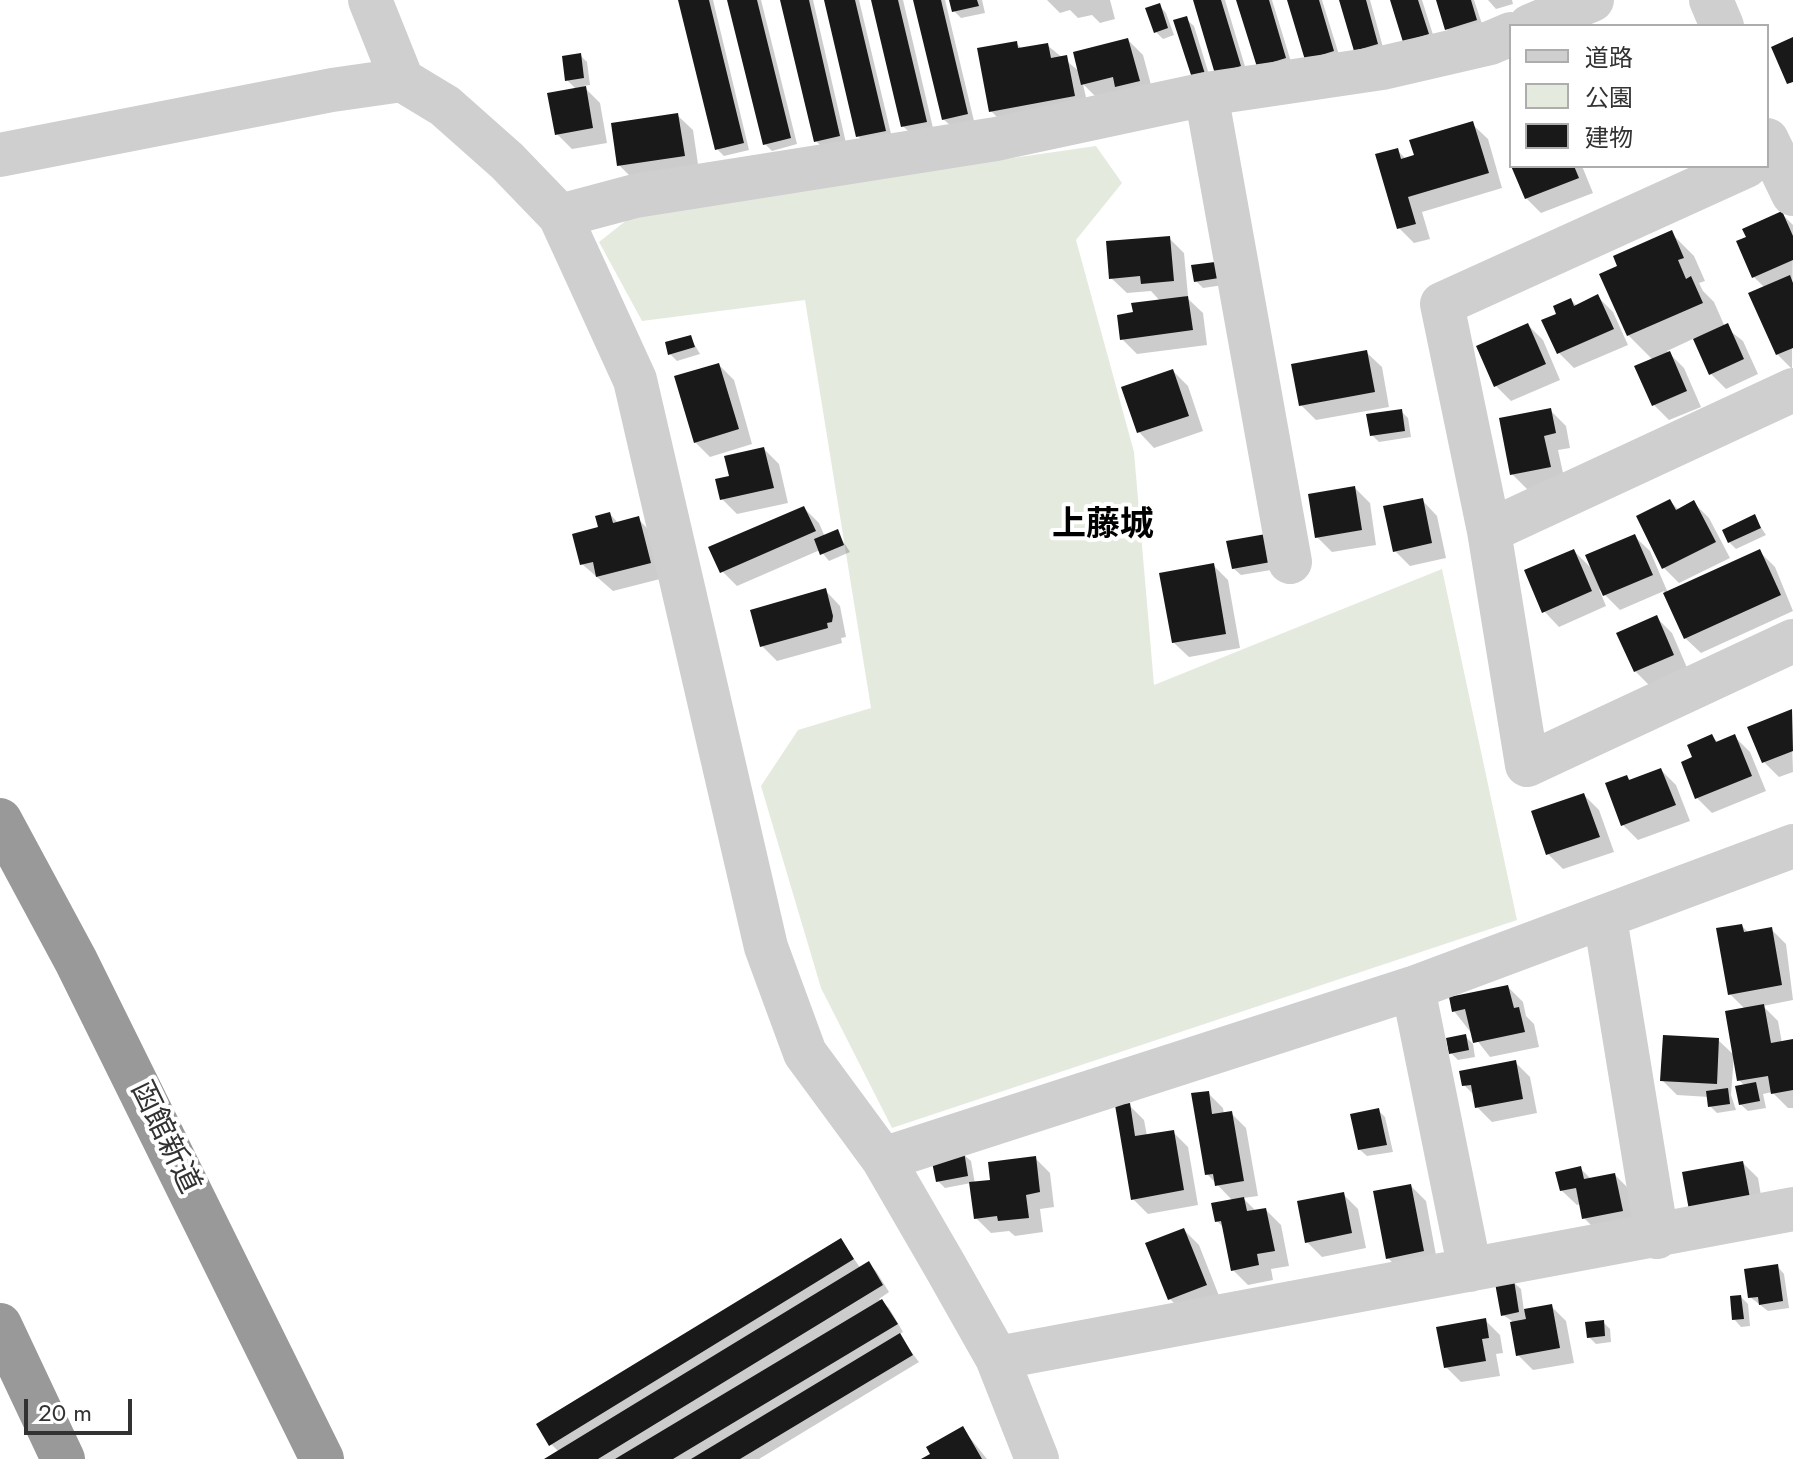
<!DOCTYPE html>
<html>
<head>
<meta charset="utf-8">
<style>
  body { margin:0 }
  #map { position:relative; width:1793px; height:1459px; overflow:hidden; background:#fff; font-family:Jost,"Noto Sans JP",sans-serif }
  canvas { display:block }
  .legend { position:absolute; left:1509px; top:24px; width:260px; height:144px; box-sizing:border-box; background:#fff; border:2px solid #adadad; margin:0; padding:10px 14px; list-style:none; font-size:24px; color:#323232 }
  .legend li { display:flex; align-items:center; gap:16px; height:40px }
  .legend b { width:40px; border:2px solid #adadad }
  .scale { position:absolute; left:24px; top:1399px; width:108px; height:36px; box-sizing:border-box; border:4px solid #323232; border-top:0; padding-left:10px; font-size:24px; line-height:28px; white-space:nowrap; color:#323232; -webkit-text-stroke:6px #fff; paint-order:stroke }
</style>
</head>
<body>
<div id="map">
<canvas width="1793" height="1459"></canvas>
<ul class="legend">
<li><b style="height:10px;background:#cfcfcf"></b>道路</li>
<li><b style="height:22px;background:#e4ebde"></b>公園</li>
<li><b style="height:22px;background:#191919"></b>建物</li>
</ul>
<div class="scale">20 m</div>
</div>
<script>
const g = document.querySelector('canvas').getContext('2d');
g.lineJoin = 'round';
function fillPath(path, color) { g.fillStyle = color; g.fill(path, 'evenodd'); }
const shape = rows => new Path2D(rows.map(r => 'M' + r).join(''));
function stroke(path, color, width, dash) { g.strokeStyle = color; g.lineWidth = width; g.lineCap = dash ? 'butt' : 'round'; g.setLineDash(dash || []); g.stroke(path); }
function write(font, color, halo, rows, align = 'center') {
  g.font = font + ' Jost,"Noto Sans JP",sans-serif'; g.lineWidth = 8; g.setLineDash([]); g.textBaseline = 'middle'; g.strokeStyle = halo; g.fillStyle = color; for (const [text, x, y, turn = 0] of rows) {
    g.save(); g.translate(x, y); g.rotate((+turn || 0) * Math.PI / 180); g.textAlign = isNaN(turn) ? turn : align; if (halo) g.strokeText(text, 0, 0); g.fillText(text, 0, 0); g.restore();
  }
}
fillPath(shape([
  [1096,146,1122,183,1076,240,1134,452,1154,685,1442,569,1517,920,892,1128,821,988,761,786,798,730,871,708,805,300,642,321,599,242,637,212]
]), '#e4ebde');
fillPath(shape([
  [680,0,713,0,749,150,724,156,717,149],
  [729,0,761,0,797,144,772,151,765,144],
  [782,0,813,0,846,143,823,148,816,141],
  [826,0,859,0,892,138,865,143,858,136],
  [873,0,903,0,933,128,910,133,903,126],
  [915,0,945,0,974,121,951,126,943,119],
  [951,0,982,0,985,13,961,18,954,11],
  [1047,0,1110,0,1115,19,1100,23,1092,15,1078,18,1070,10,1060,13],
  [1195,0,1225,0,1247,73,1224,80],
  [1239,0,1272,0,1292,65,1265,73],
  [1289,0,1322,0,1340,58,1314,66],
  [1341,0,1370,0,1384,51,1363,57],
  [1392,0,1422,0,1435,41,1412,48],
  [1438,0,1474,0,1483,27,1454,36,1447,29],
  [1488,0,1512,0,1513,4,1496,9],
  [1159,5,1166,13,1174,35,1163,39,1156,32],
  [1186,19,1194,26,1211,81,1200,84],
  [1128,40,1143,55,1154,96,1098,99,1083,84,1089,111,1006,126,991,111,1016,43,1023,50,1047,45,1080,72],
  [580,55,587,62,590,85,583,86,600,103,607,143,572,149,557,134,577,90,567,80],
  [677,115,693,130,699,171,634,180,619,165],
  [1472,124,1488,139,1502,188,1422,212,1430,239,1414,243,1399,228,1397,150,1406,159],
  [1514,166,1582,166,1593,193,1541,213,1526,198],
  [1781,213,1793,225,1792,369,1777,354,1765,288,1754,277],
  [1671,233,1694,256,1705,281,1699,283,1703,291,1714,302,1725,327,1743,341,1758,374,1726,389,1710,373,1695,338,1667,351,1684,368,1701,407,1669,420,1654,405,1653,360,1628,335,1620,267],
  [1169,238,1184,253,1188,296,1185,296,1203,313,1207,345,1137,354,1122,339,1135,314,1161,302,1151,291,1127,293,1111,278],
  [1193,267,1231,284,1203,288,1196,281],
  [1598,297,1613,312,1628,345,1574,368,1559,353,1559,315,1571,300,1577,306],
  [1528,325,1543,340,1560,380,1511,401,1496,386],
  [690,337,700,354,677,361,670,354],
  [1366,352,1382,367,1389,407,1316,420,1301,405],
  [719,365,734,380,752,444,710,457,695,442],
  [1173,371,1188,386,1203,431,1154,448,1139,432],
  [1550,410,1566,426,1570,448,1558,450,1565,482,1527,489,1512,474],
  [1401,411,1408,418,1411,437,1379,442,1372,435],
  [764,449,779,464,788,503,737,514,722,499,731,477],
  [1355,488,1370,503,1376,545,1332,552,1317,537],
  [1422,500,1437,516,1446,558,1410,566,1395,551],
  [1670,501,1679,510,1694,503,1709,518,1730,558,1679,583,1664,568],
  [804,508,819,523,825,537,837,532,850,552,829,561,820,550,737,586,722,571],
  [610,514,619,524,638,519,653,534,664,578,613,591,582,564],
  [1754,517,1766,535,1736,549,1729,542],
  [1265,536,1277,569,1241,575,1233,568],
  [1634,536,1650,551,1668,593,1759,551,1775,567,1793,611,1701,653,1685,638,1664,591,1620,610,1599,589,1606,606,1559,627,1544,611,1574,551,1594,571],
  [1213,565,1228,580,1240,648,1189,657,1173,642],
  [825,590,840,606,846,637,841,638,842,643,777,661,762,646],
  [1657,618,1672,633,1688,670,1650,686,1635,671],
  [1791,712,1793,772,1779,777,1764,762,1750,728],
  [1712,737,1719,743,1735,737,1750,752,1766,791,1712,813,1697,798,1695,758],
  [1661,770,1676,785,1690,821,1638,840,1623,825,1627,777,1631,781],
  [1584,795,1599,810,1614,852,1563,869,1548,854],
  [1742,926,1749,933,1771,929,1786,944,1793,1000,1763,1006,1778,1021,1782,1043,1793,1041,1793,1108,1788,1108,1772,1092,1763,1094,1766,1108,1748,1111,1740,1104,1745,1086,1739,1080,1745,1009,1730,994],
  [1508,987,1523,1002,1526,1016,1534,1024,1539,1047,1490,1057,1454,1011],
  [1466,1037,1473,1044,1475,1057,1458,1060,1451,1053],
  [1718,1040,1734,1055,1731,1095,1736,1110,1717,1113,1710,1106,1709,1097,1677,1095,1662,1080],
  [1515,1062,1530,1077,1537,1113,1492,1122,1477,1107,1475,1096,1464,1085],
  [1208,1093,1223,1108,1224,1114,1231,1113,1246,1128,1258,1196,1243,1198,1257,1212,1266,1210,1281,1225,1289,1266,1271,1269,1273,1280,1248,1285,1233,1270,1225,1229,1217,1221,1233,1201,1207,1174],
  [1129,1105,1144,1120,1147,1136,1173,1132,1188,1147,1198,1205,1148,1214,1133,1199],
  [1378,1110,1385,1117,1393,1152,1367,1156,1359,1149],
  [963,1154,971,1161,975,1184,992,1181,1035,1158,1050,1173,1054,1207,1040,1209,1043,1232,1015,1236,1009,1231,991,1233,976,1218,971,1183,945,1188,938,1181],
  [1743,1163,1758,1178,1764,1213,1684,1174],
  [1580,1168,1591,1179,1615,1175,1630,1190,1637,1226,1599,1233,1584,1218,1581,1204,1577,1205,1561,1190],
  [1411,1186,1426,1201,1438,1266,1403,1273,1388,1258],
  [1343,1194,1358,1209,1366,1248,1322,1257,1307,1242],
  [1184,1230,1199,1245,1221,1301,1185,1314,1170,1299,1147,1244],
  [841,1240,861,1269,869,1264,876,1271,889,1292,879,1299,889,1308,903,1332,898,1335,919,1362,759,1459,548,1459,559,1452,551,1444],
  [1777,1266,1784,1274,1789,1308,1768,1311,1750,1297],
  [1513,1282,1521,1289,1524,1311,1551,1306,1566,1321,1574,1363,1533,1370,1518,1355,1512,1321,1503,1315],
  [1741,1297,1748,1304,1750,1326,1741,1327,1734,1319],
  [1485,1320,1500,1335,1503,1353,1496,1354,1500,1376,1461,1382,1446,1367],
  [1603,1322,1610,1329,1611,1342,1596,1344,1589,1337],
  [962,1428,987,1459,925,1459,933,1454]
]), '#0003');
fillPath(shape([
  [678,0,709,0,744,143,715,150],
  [727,0,757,0,791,138,763,145],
  [780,0,809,0,840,136,814,142],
  [824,0,855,0,886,131,856,137],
  [871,0,898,0,927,122,901,127],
  [913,0,941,0,968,114,942,120],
  [949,0,977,0,979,6,952,12],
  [1193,0,1221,0,1241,66,1215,74],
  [1236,0,1269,0,1286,58,1257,67],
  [1287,0,1319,0,1334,51,1305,60],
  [1339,0,1366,0,1378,44,1354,51],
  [1390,0,1418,0,1429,34,1403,42],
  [1436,0,1471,0,1477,20,1445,30],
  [1160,3,1168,28,1154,33,1145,8],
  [1187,16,1205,74,1192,78,1173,20],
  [1793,37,1793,82,1787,84,1771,47],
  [1128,38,1140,81,1115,87,1113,77,1081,85,1073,52],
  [1017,41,1018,48,1048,43,1051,58,1067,55,1075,96,989,112,977,48],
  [581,53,584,78,565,81,562,56],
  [586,86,593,128,555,135,547,93],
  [678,113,685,156,617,166,611,123],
  [1473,121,1489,173,1408,197,1416,224,1397,229,1375,154,1398,148,1401,159,1414,155,1409,140],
  [1511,166,1574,166,1579,178,1525,199],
  [1782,211,1793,236,1793,260,1752,278,1736,241,1746,237,1742,229],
  [1672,230,1684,258,1678,260,1686,279,1691,276,1703,303,1627,336,1599,274,1617,266,1613,256],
  [1170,236,1174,281,1141,284,1140,276,1109,279,1106,241],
  [1223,261,1225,277,1194,282,1191,265],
  [1790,275,1793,283,1793,348,1776,355,1748,293],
  [1598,294,1614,329,1557,354,1541,320,1556,314,1553,306,1571,298,1574,306],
  [1188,296,1193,330,1120,340,1117,315,1133,312,1131,303],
  [1528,323,1546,364,1494,387,1476,346],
  [1728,323,1744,359,1709,375,1693,339],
  [691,335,695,347,668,355,665,342],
  [1367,350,1375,392,1299,406,1291,364],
  [1670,351,1687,391,1652,406,1634,366],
  [719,363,739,429,694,443,674,376],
  [1173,369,1189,416,1137,433,1121,387],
  [1551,408,1556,433,1544,436,1551,467,1510,475,1499,418],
  [1402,409,1405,431,1370,436,1366,414],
  [764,447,774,488,720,500,715,479,729,476,724,456],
  [1355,486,1362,530,1315,538,1308,494],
  [1423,498,1432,543,1393,552,1383,506],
  [1670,499,1676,510,1694,500,1716,542,1662,569,1636,516],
  [804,506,816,531,720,573,708,547],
  [610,512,613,523,639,516,651,563,596,577,593,562,580,565,572,534,598,527,595,516],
  [1755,514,1761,528,1728,543,1722,530],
  [838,529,844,545,820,555,814,539],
  [1266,534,1271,562,1232,569,1226,541],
  [1635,534,1653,575,1603,596,1585,555],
  [1574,549,1592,591,1542,613,1524,570],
  [1760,549,1781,595,1684,639,1663,593],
  [1214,563,1226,634,1172,643,1159,573],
  [826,588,833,616,832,622,827,623,828,628,760,647,750,610],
  [1657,615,1674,655,1634,672,1616,633],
  [1792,709,1793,751,1762,763,1747,727],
  [1712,734,1716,742,1735,734,1752,776,1695,799,1681,762,1692,757,1687,745],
  [1661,768,1676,805,1621,826,1605,783,1627,775,1629,780],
  [1584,793,1600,837,1546,855,1531,811],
  [1742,924,1744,932,1772,927,1782,985,1728,995,1716,928],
  [1508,985,1514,1008,1519,1007,1525,1032,1473,1043,1465,1009,1452,1012,1449,997],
  [1764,1004,1771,1043,1793,1039,1793,1090,1771,1094,1768,1076,1737,1081,1725,1011],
  [1466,1034,1469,1050,1449,1054,1446,1038],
  [1663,1035,1719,1038,1717,1084,1660,1081],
  [1516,1060,1523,1099,1475,1108,1471,1085,1462,1086,1459,1071],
  [1756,1082,1760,1101,1739,1105,1735,1086],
  [1728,1088,1730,1104,1708,1107,1706,1091],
  [1209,1091,1212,1114,1232,1111,1244,1181,1215,1186,1213,1174,1205,1175,1191,1093],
  [1130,1103,1135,1136,1174,1130,1184,1190,1131,1200,1115,1105],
  [1379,1108,1387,1145,1358,1150,1350,1114],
  [964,1151,968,1176,936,1182,931,1157],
  [1036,1156,1040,1192,1026,1195,1029,1218,998,1221,997,1216,974,1219,969,1182,990,1180,988,1162],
  [1743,1161,1750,1198,1689,1210,1682,1172],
  [1581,1166,1584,1179,1615,1173,1623,1211,1582,1219,1576,1188,1560,1191,1555,1172],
  [1411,1184,1424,1251,1386,1259,1373,1191],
  [1344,1192,1352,1233,1305,1243,1297,1201],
  [1244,1197,1247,1211,1266,1208,1275,1251,1257,1254,1259,1265,1231,1271,1221,1221,1215,1222,1211,1203],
  [1184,1228,1207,1285,1168,1300,1145,1243],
  [841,1238,854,1259,549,1446,536,1424],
  [869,1261,883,1285,598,1459,544,1459],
  [1778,1264,1783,1301,1759,1305,1758,1297,1748,1298,1744,1269],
  [1514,1280,1519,1312,1501,1316,1495,1283],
  [1741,1295,1744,1319,1732,1320,1730,1296],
  [882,1299,898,1324,673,1459,615,1459],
  [1552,1304,1560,1348,1516,1356,1510,1322,1526,1319,1524,1309],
  [1486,1318,1489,1338,1482,1339,1486,1361,1444,1368,1436,1327],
  [1604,1320,1605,1336,1587,1338,1585,1322],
  [900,1333,913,1355,740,1459,691,1459],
  [963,1426,982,1459,921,1459,930,1454,926,1447]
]), '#191919');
stroke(shape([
  [370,0,402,80,445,106,507,161,560,216,588,277,635,380,766,947,805,1053,883,1159,945,1266,997,1358,1037,1459],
  [1711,0,1722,26],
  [1530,26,1592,0],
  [1206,94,1290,562],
  [1767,140,1793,194],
  [0,155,332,90,402,80],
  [1746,166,1442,304,1489,531,1527,765,1793,641],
  [560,216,635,196,996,139,1206,94,1382,68,1490,43,1511,34],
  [1489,531,1793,390],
  [1605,918,1657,1237],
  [1413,988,1470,1270],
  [883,1159,1413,988,1793,846],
  [997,1358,1793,1209]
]), '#cfcfcf', 44);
stroke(shape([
  [0,820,76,961,322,1459],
  [0,1325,63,1459]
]), '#999', 44);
write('30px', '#323232', '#fff', [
  ["函館新道",164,1138,64]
]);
write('bold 34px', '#000', '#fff', [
  ["上藤城",1103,527]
]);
</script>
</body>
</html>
